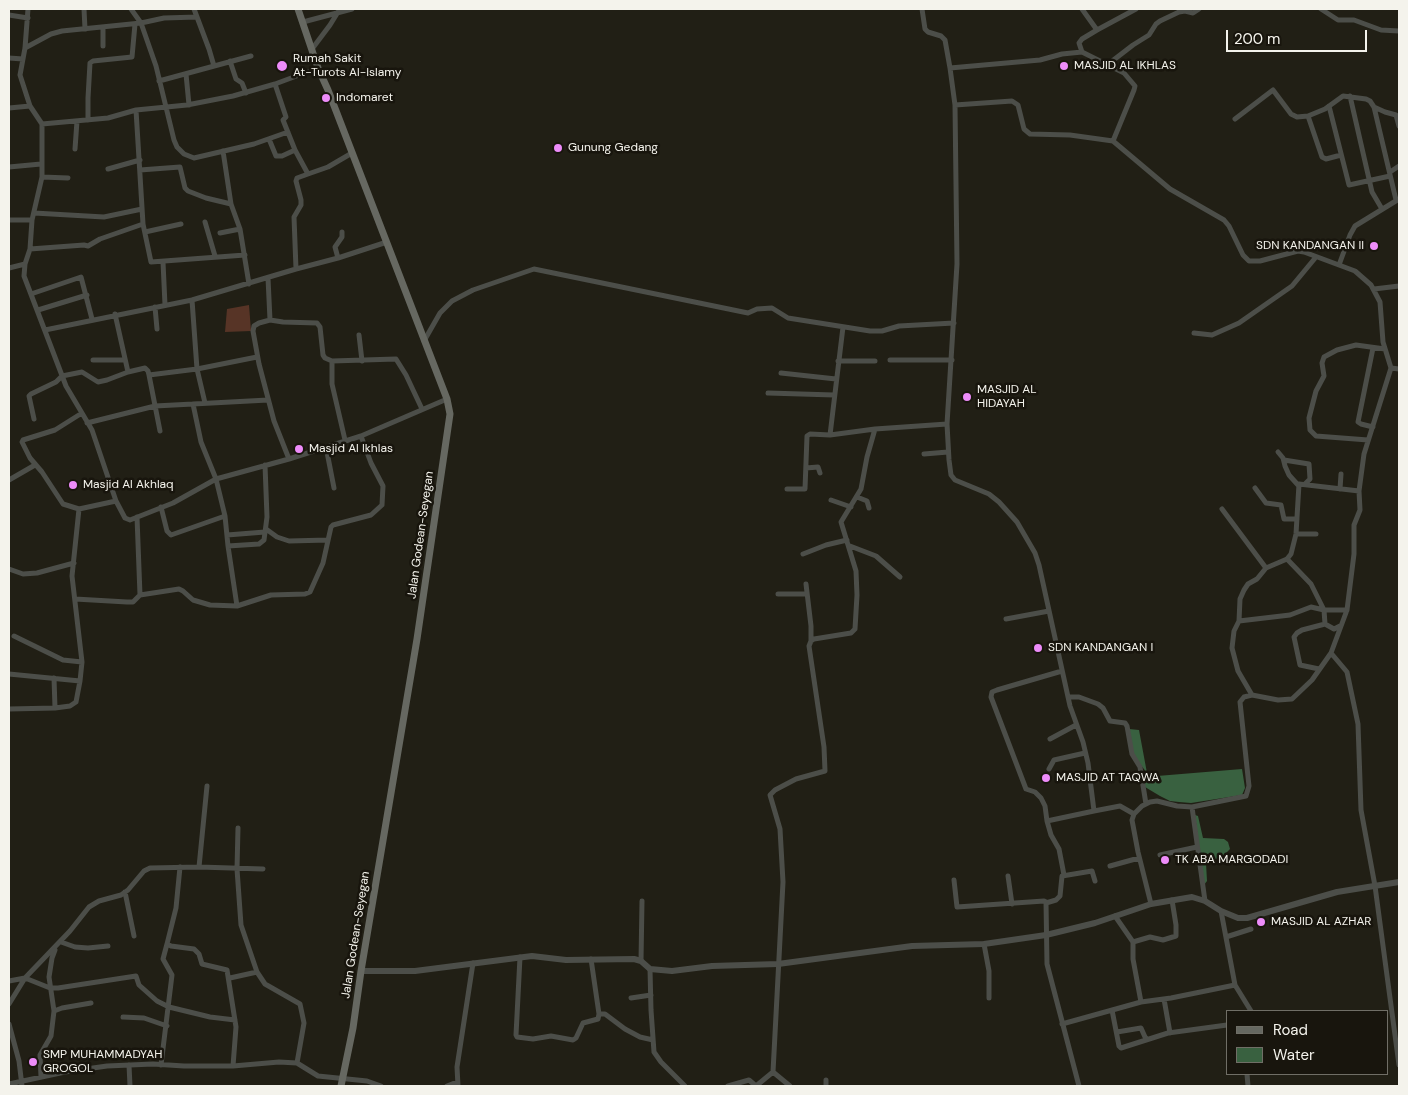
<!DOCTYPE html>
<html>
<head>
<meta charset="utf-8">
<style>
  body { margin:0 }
  #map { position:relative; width:1408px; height:1095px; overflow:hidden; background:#211f15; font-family:"DM Sans",sans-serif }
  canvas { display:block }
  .frame { position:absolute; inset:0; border:10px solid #f4f3ec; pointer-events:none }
  .legend { position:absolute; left:1226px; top:1010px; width:162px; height:65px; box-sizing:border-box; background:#18150d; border:1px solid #706e66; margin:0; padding:6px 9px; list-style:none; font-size:15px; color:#f4f3ec }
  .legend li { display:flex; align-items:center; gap:10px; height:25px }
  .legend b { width:25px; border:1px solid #706e66 }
  .scale { position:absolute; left:1226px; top:30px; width:141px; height:22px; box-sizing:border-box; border:2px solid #f4f3ec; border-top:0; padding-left:6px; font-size:15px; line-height:18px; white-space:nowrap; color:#f4f3ec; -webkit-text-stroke:4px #18150d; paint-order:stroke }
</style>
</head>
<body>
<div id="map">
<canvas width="1408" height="1095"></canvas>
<div class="frame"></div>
<ul class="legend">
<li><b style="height:6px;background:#666861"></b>Road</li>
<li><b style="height:14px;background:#396140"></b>Water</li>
</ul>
<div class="scale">200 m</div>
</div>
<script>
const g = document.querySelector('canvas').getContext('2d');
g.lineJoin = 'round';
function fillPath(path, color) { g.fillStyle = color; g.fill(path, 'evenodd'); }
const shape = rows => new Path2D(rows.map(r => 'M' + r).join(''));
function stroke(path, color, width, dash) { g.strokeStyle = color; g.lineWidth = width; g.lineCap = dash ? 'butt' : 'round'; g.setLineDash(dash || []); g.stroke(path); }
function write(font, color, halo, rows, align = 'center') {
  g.font = font + ' "DM Sans",sans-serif'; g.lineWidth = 5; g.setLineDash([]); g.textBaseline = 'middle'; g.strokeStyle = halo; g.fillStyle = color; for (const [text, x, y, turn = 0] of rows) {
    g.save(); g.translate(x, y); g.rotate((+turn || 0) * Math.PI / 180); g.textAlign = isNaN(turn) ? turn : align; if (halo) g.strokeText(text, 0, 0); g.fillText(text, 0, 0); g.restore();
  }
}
fillPath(shape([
  [249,305,251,331,225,332,227,309]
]), '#573426');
fillPath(shape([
  [1129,729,1139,730,1147,773,1133,755],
  [1242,769,1245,788,1242,795,1191,803,1179,802,1170,801,1160,796,1145,787,1145,777],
  [1195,815,1198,816,1203,838,1224,839,1228,842,1230,849,1223,856,1206,863,1207,881,1204,885]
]), '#396140');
stroke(shape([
  [28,9,25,48,20,75,30,106,42,124],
  [84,9,85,29],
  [131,9,141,23,164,18,197,17],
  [194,9,209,49,214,66],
  [922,9,925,29,928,32,941,36,945,40,950,68,955,105,957,264,947,424,949,460,951,475,955,480,989,494,999,502,1017,522,1035,553,1039,565,1070,706,1083,742,1088,763,1094,811,1120,806,1134,814,1132,820,1138,852,1151,904],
  [1082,9,1097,30],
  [1321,9,1338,20,1354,20,1381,30,1399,31],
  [9,15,28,18],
  [303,22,352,9],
  [103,27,103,46],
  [25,48,51,34,62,31,141,23,156,66,174,140,177,147,184,154,194,158,254,144,288,132],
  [312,49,330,25,338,12],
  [9,58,23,59],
  [230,61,236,79,242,83,246,93],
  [1107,65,1133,45,1149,35,1156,24,1160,21,1179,12,1185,11,1193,13,1199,9],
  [950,68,1040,60,1062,54,1082,52],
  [186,74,189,105],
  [159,81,251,56],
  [275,84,286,117,283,120,295,150,308,174,297,178,296,181,301,200,301,205,294,217,296,269],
  [1350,96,1372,192,1382,209],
  [955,105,1012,101,1018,105,1024,129,1030,134,1070,135,1113,141,1170,189,1224,220,1229,226,1243,255,1249,261,1260,261,1298,251,1304,252,1355,271,1371,285,1380,302,1383,342,1391,368,1364,454,1359,491,1360,510,1354,525,1354,554,1347,610,1331,653,1312,680,1292,699,1278,700,1252,695,1244,697,1240,702,1249,786,1246,796,1192,807,1177,806,1157,801,1150,802,1142,806,1134,814],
  [1329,106,1349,185,1390,176],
  [1374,107,1385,112,1396,115,1399,126],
  [9,108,30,106],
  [136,110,143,224,151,262,245,255],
  [1308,116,1322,157,1326,159,1341,155],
  [1235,119,1273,90,1291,114,1297,117,1308,116,1325,109,1343,96,1366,99,1370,101,1374,107,1396,200],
  [88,120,88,98,90,63,93,61,132,57,135,24],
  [269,139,276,156,282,156,295,150],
  [1113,141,1134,90,1135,86,1124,73,1082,52,1079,43,1082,39,1097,30,1136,9],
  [75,149,77,121],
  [223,151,231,204,240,229,249,284],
  [9,167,41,164],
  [108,169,140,160],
  [140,170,180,167,185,188,188,191,206,198,231,204],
  [1390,172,1399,166],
  [308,174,328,167,352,153],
  [42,177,68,178],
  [34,213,104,217,142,209],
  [9,220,32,220],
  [205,222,215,256],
  [145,232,181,224],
  [220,233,240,229],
  [30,249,84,245,88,246,100,239,143,224],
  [338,258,335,247,342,237,342,232],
  [163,262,165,305],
  [1339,265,1350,235,1355,226,1399,199],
  [9,268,25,264],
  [268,278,270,320],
  [1374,289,1399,286],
  [31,294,81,277,92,319],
  [192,300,197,369,205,403],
  [155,307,157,329],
  [38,310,87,295],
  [115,314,128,372],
  [843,327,830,435,875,429],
  [45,330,192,300,296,269,338,258,387,242],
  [1194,333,1212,335,1239,323,1292,286,1316,257],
  [359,335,362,361],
  [424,341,440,313,452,301,473,290,534,269,748,313,757,309,772,308,788,318,870,331,882,331,899,326,954,323],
  [1373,348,1358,422,1361,424,1373,427],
  [93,360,124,360],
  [890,360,952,360],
  [332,361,332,384,345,440],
  [838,361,875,361],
  [1391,368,1399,369],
  [781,373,836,379],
  [149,375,160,431],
  [768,393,834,395],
  [193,404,268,400],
  [34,419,29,396,31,394,56,382,62,376,82,372,98,382,107,380,128,372,145,368,148,371,149,375,197,369,257,357],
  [87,423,155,406,193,404,201,442,216,479,225,516,228,546,237,606],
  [1368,440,1316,436,1310,430,1309,418,1316,391,1324,376,1322,363,1324,357,1337,350,1356,345,1385,349],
  [326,447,334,488],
  [1278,452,1283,458,1285,466,1289,475,1298,485],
  [924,454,948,452],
  [289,459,274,421,259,364,253,331,254,326,259,323,270,320,283,322,317,323,320,327,323,355,325,358,332,361,396,359,406,375,422,409],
  [1284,460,1309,464,1310,479,1305,484],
  [806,468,818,467,820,473],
  [9,480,35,465],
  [1255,488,1266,503,1281,505,1284,519,1297,519],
  [787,489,805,489,807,436,810,434,830,435],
  [1340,489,1341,474],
  [857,497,867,501,869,508],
  [831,500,851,507],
  [116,501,125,518,130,520,173,503,216,479,289,459,361,436,447,399],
  [161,507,167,531,171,535,225,516],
  [79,509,63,504,42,472,30,458,22,442,23,440,55,430,82,413],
  [1222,509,1266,568],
  [266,529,277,537,289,541,328,540],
  [1296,534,1316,534],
  [227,535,265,532],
  [228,546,259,544,264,540,267,517,265,465],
  [850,546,876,556,900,577],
  [803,554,826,545,847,540],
  [1287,559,1311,584,1324,610,1325,624,1302,630,1297,633,1294,637,1300,665,1319,669],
  [9,569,23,574,37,573,74,563],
  [806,584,811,626,811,641],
  [778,594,807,594],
  [140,595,179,589,183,591,193,600,210,605,237,606,271,595,305,594,310,592,323,563,331,527,333,525,371,515,382,505,383,486,371,463,361,436],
  [75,599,127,602,133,602,140,595,137,517],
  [1006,619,1049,611],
  [1239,621,1290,615,1311,607,1324,610,1347,610],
  [1325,624,1334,629,1340,626],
  [14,636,63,660,82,662],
  [1331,653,1347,672,1358,724,1361,810,1375,886,1399,1065],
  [1062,671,997,690,992,692,991,697,1026,789,1035,792,1041,798,1045,806,1047,821,1094,811],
  [9,674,80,681],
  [54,678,55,708],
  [1252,695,1238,671,1232,648,1234,631,1239,621,1240,599,1244,590,1248,584,1257,579,1266,568,1287,559,1291,554,1296,534,1299,484,1359,491],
  [1068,697,1079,697,1098,704,1103,708,1110,721,1125,723,1127,726,1132,754,1140,767,1146,804],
  [9,709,55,708,70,706,76,702,80,681,82,662,72,576,79,509,116,501,92,430,66,386,24,276,25,264,30,249,32,220,42,177,42,124,108,118,136,110,187,105,233,96,275,84,318,68],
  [1050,739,1076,725],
  [1049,769,1054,760,1085,753],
  [1192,807,1205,901],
  [1047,821,1051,835,1059,849,1064,875],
  [238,828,237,869,241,925,257,972,265,984,300,1004,304,1023,297,1063],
  [1160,855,1197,847],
  [1110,866,1139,858],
  [180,867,176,908,167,944,171,946,194,949,199,954,202,964,227,970,236,1027,233,1066],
  [199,867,207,786],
  [1008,876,1012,904],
  [954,880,957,907,1044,901,1046,902,1047,964,1079,1086],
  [125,892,134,936],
  [1046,903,1056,900,1060,896,1062,876,1092,871,1095,881],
  [1221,911,1235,985,1251,1011],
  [1115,916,1133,942],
  [1226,937,1251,929],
  [61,942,75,947,88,948,108,946],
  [984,944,989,971,989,998],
  [520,957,516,1035,517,1037,533,1039,551,1036,573,1040,576,1038,583,1023,598,1019,599,1014,605,1014,625,1029,640,1037,653,1040],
  [591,959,599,1014],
  [641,961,642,901],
  [650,969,651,1010,654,1052,661,1062,685,1086],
  [230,978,257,972],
  [9,981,25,978,50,988,58,988,136,976,139,985,157,1001,169,1007,210,1017,235,1020],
  [631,998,651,995],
  [1164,999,1170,1033],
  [1141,1002,1133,959,1133,942,1150,937,1163,940,1176,936,1176,925,1172,900],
  [9,1004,25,978,70,931,89,907,99,901,121,895,128,890,144,871,150,868,199,867,263,869],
  [1112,1010,1119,1046,1121,1048,1168,1033,1227,1025],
  [54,1011,49,977,52,958,55,950],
  [123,1017,144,1018,167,1026],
  [9,1024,19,1061,22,1086],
  [1062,1024,1141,1002,1171,998,1235,985],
  [1117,1032,1141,1028,1145,1037,1147,1039],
  [129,1065,130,1086],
  [161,1065,172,975,163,959,167,944],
  [773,1072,790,1086],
  [1247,1074,1248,1086],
  [41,1077,40,1055,51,1036,54,1011,62,1008,91,1003],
  [9,1084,65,1072,107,1066,153,1064,184,1066,233,1066,279,1062,297,1063,318,1076,367,1081,381,1086],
  [447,1086,457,1082],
  [458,1086,457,1067,473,963],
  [728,1086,749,1080,756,1086],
  [756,1086,773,1072,783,882,780,829,770,795,775,790,796,779,825,771,824,747,809,646,811,641,814,639,851,633,855,629,857,595,856,571,841,522,861,489,867,457,875,429,947,424],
  [826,1086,826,1080]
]), '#4c4e49', 5);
stroke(shape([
  [361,971,415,971,532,956,566,960,634,959,641,961,650,969,672,971,712,966,778,964,912,946,984,944,1046,935,1095,923,1151,904,1192,897,1205,901,1221,911,1238,918,1247,918,1337,892,1399,882]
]), '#4c4e49', 6);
stroke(shape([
  [298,9,318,68,328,90,447,399,450,414,417,639,361,971,353,1028,341,1086]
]), '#666861', 7);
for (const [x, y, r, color] of [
  [282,66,6,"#ed8cf9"],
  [1064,66,5,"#ed8cf9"],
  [326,98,5,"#ed8cf9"],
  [558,148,5,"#ed8cf9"],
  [1374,246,5,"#ed8cf9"],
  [967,397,5,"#ed8cf9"],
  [299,449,5,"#ed8cf9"],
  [73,485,5,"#ed8cf9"],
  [1038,648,5,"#ed8cf9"],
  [1046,778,5,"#ed8cf9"],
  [1165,860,5,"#ed8cf9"],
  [1261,922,5,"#ed8cf9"],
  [33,1062,5,"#ed8cf9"]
]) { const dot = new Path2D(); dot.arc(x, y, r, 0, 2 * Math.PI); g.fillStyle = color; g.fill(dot); stroke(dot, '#18150d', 2); }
write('12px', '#f4f3ec', '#18150d', [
  ["Rumah Sakit",293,59],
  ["At-Turots Al-Islamy",293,73],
  ["MASJID AL IKHLAS",1074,66],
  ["Indomaret",336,98],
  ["Gunung Gedang",568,148],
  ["SDN KANDANGAN II",1364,246,"right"],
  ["MASJID AL",977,390],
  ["HIDAYAH",977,404],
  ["Masjid Al Ikhlas",309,449],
  ["Masjid Al Akhlaq",83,485],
  ["SDN KANDANGAN I",1048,648],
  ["MASJID AT TAQWA",1056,778],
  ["TK ABA MARGODADI",1175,860],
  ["MASJID AL AZHAR",1271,922],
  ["SMP MUHAMMADYAH",43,1055],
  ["GROGOL",43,1069]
], 'left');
write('12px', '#f4f3ec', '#18150d', [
  ["Jalan Godean-Seyegan",421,535,-82],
  ["Jalan Godean-Seyegan",356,935,-81]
]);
</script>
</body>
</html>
